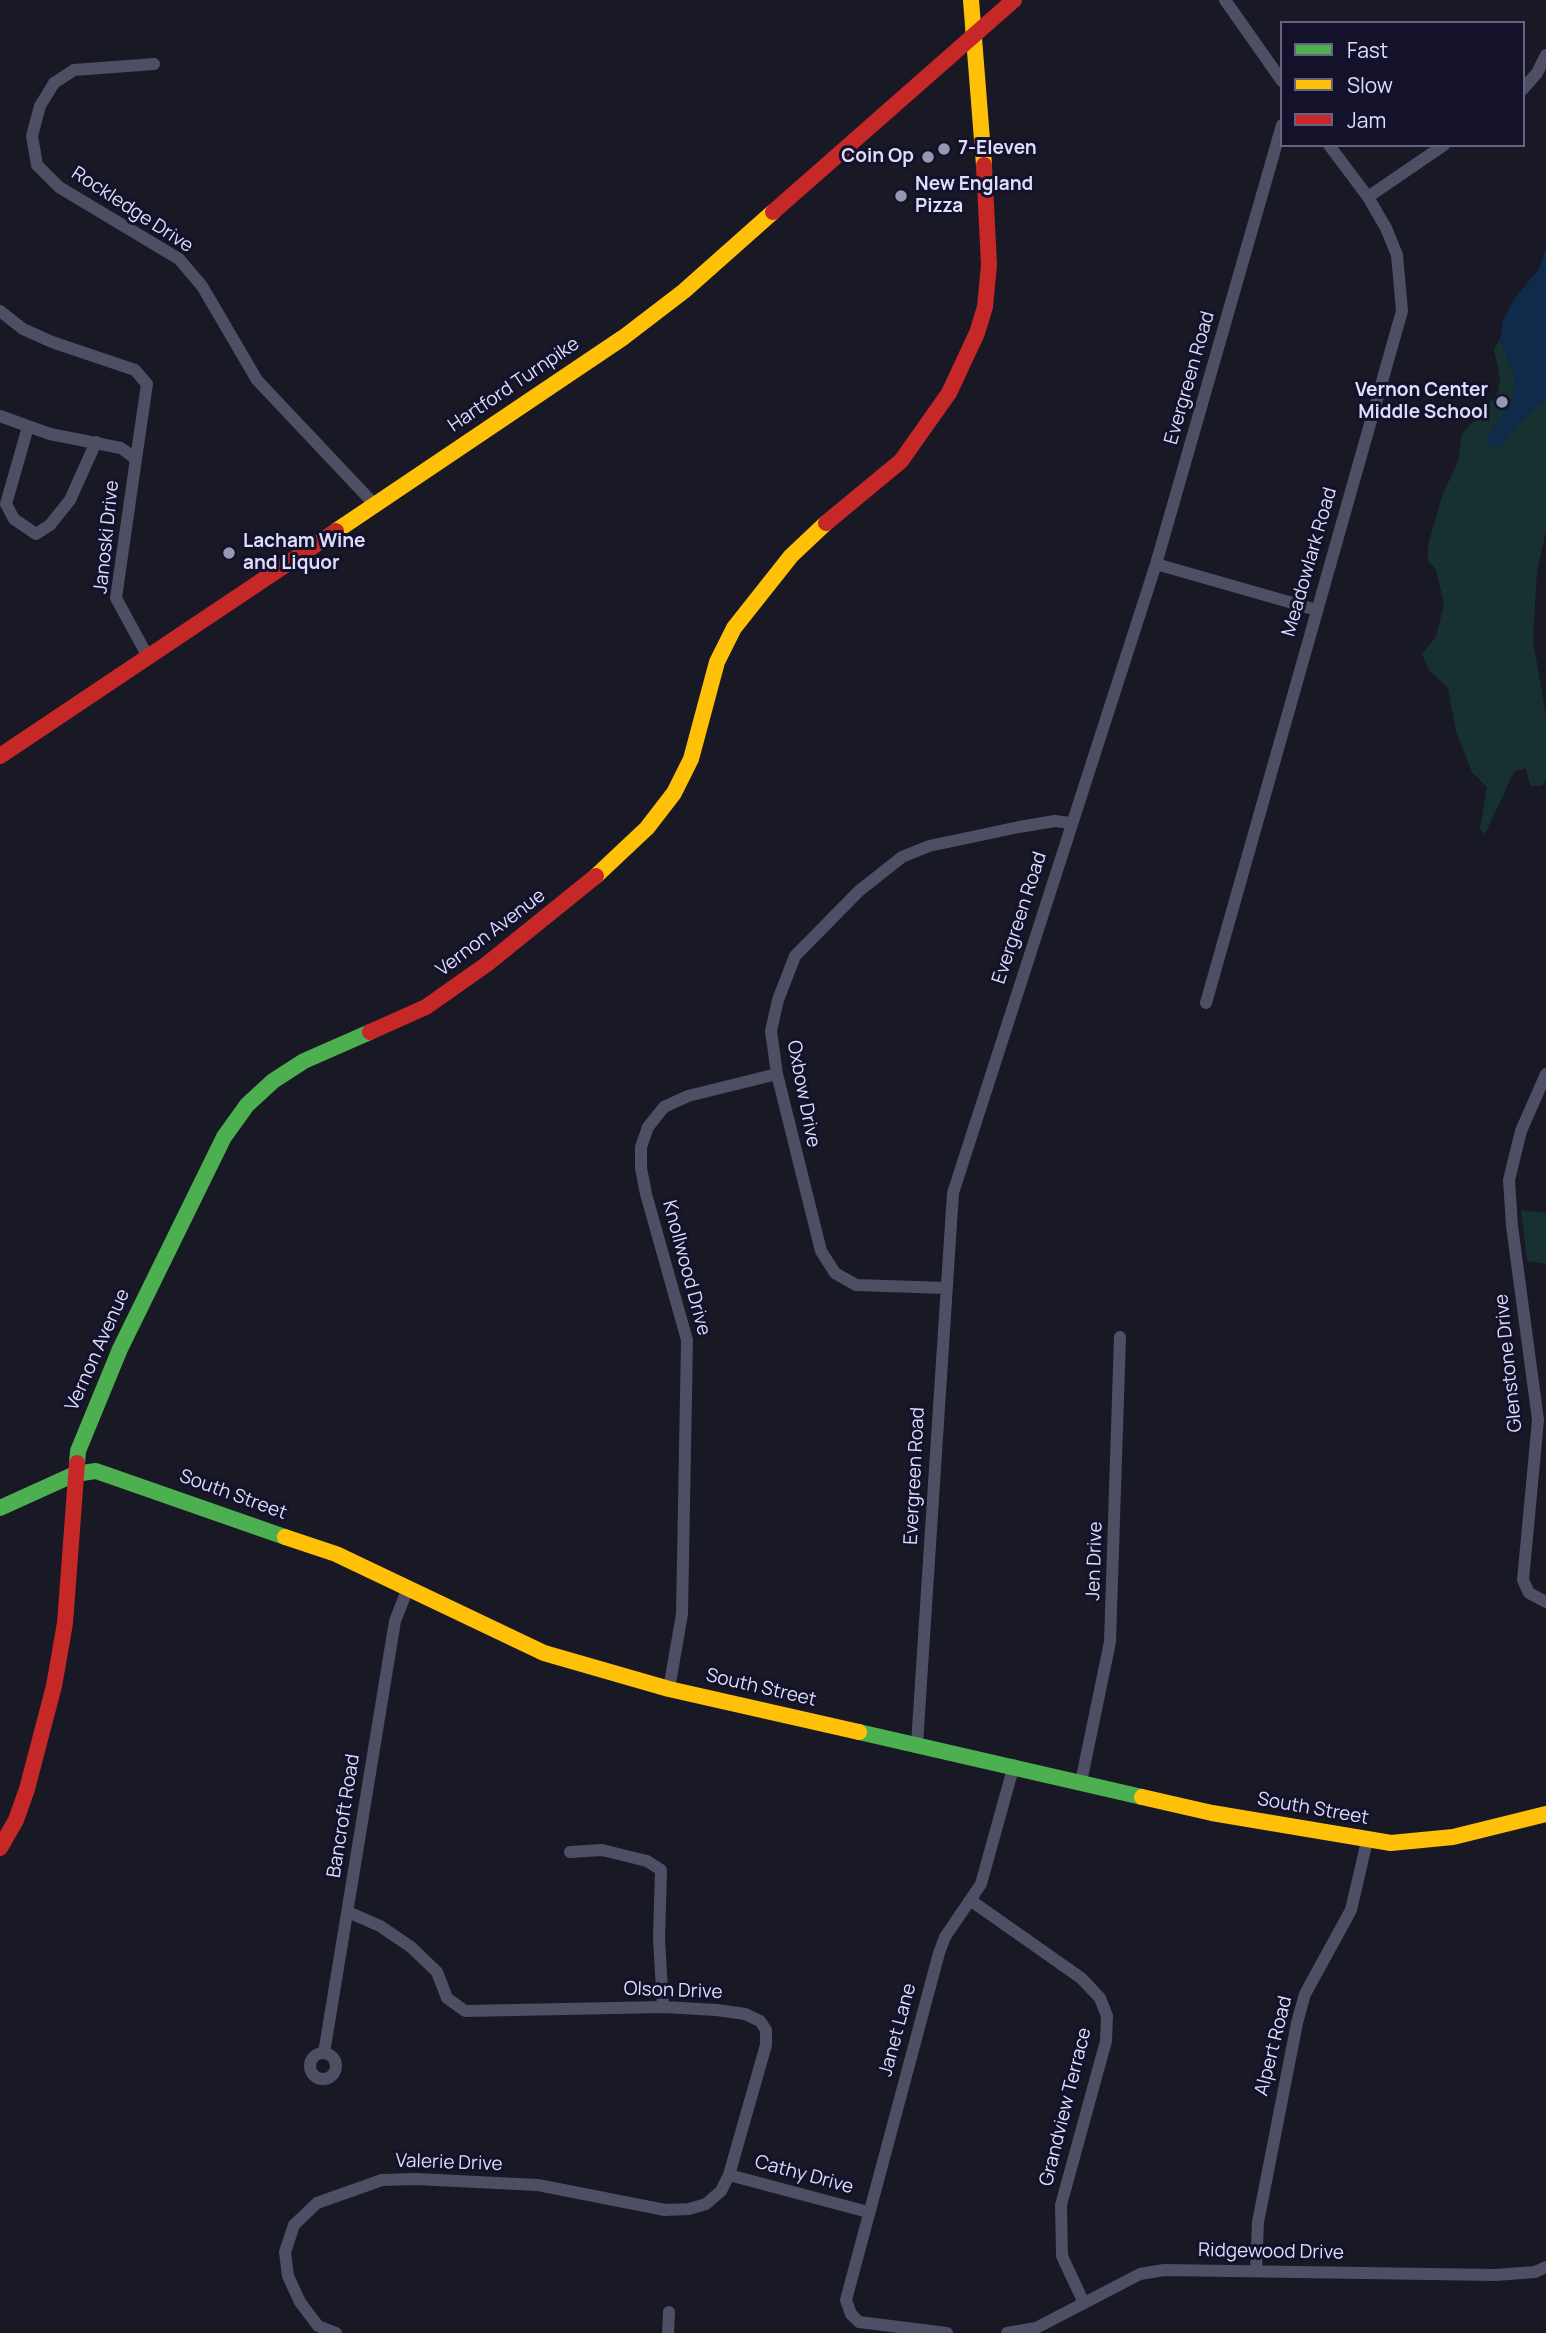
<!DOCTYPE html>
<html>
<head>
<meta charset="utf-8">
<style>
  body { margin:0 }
  #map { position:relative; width:1546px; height:2333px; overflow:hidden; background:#191825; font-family:Manrope,sans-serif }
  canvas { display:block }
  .legend { position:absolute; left:1280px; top:21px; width:245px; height:126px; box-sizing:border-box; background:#14122b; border:2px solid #65637f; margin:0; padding:9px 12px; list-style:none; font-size:21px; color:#deddfe }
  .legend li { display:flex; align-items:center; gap:14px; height:35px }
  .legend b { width:35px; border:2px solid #65637f }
</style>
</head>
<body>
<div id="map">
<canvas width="1546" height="2333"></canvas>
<ul class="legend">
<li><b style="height:9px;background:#4caf50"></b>Fast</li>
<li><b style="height:9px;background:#ffc107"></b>Slow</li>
<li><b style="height:9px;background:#c62828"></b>Jam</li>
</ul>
</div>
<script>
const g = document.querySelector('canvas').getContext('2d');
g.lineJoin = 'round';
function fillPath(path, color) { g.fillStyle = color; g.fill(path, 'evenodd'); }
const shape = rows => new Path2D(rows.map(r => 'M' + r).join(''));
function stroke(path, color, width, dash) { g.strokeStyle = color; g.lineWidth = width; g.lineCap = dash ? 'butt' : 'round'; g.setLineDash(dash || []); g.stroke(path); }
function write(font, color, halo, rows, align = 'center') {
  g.font = font + ' Manrope,sans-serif'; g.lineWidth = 6; g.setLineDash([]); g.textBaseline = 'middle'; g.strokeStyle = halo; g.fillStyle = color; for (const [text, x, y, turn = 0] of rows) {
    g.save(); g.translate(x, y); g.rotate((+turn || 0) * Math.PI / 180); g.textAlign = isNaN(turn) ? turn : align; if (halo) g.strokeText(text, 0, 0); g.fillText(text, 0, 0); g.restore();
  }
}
fillPath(shape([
  [1500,339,1514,373,1514,389,1511,403,1488,435,1502,446,1517,424,1546,399,1546,531,1537,571,1533,641,1546,715,1546,780,1542,786,1530,786,1526,768,1514,772,1485,834,1480,829,1487,787,1472,772,1456,732,1448,688,1429,670,1422,654,1436,637,1444,604,1436,570,1428,561,1428,545,1442,496,1458,461,1462,434,1498,393,1500,380,1494,349],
  [1521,1210,1546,1213,1546,1264,1527,1261]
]), '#16312f');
fillPath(shape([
  [1546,247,1546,399,1517,424,1502,446,1489,448,1488,435,1511,403,1514,389,1514,373,1500,339,1503,321,1514,299,1539,269]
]), '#102a49');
stroke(shape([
  [1225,0,1282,81],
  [154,64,74,70,54,83,40,106,32,136,37,165,59,187,179,259,202,286,257,380,374,504],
  [1523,89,1537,73,1546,55],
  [1368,197,1444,145],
  [0,311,23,329,52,342,135,370,147,384,136,459],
  [0,416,50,434,121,448,136,459,116,598,147,655],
  [28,427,6,504,14,519,36,534,50,525,70,500,96,442],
  [1156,564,1317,610],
  [1206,1003,1402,311,1397,255,1386,228,1368,197,1329,145],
  [1546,1074,1521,1131,1509,1180,1512,1226,1538,1420,1523,1580,1529,1593,1546,1602],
  [946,1288,856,1285,835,1273,821,1251,777,1074,771,1031,778,1000,795,956,859,891,902,857,929,846,1019,827,1055,821,1070,823],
  [669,1689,682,1614,687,1340,646,1194,641,1168,641,1147,648,1127,664,1107,688,1096,777,1074],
  [917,1744,953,1193,1156,564,1282,125],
  [1081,1782,1110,1642,1120,1337],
  [570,1852,602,1850,647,1861,661,1870,659,1939,663,2007],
  [970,1900,1081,1978,1100,1998,1107,2016,1106,2041,1061,2205,1062,2256,1083,2301],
  [324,2053,395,1621,408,1588],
  '310 2066a13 13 0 1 1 26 0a13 13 0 1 1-26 0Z',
  [729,2175,868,2212],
  [1256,2271,1258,2222,1297,2023,1305,1994,1351,1910,1367,1841],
  [336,2333,318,2326,300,2302,288,2276,285,2252,294,2225,317,2203,382,2180,416,2179,538,2185,665,2210,689,2209,706,2204,721,2191,729,2175,766,2045,766,2030,760,2021,745,2014,717,2010,663,2007,465,2011,447,1998,437,1972,411,1947,380,1926,348,1912],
  [668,2333,669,2312],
  [947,2333,859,2322,851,2314,846,2300,939,1953,945,1937,981,1884,1014,1765],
  [1007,2333,1036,2328,1140,2274,1164,2270,1496,2275,1535,2272,1546,2267]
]), '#4e4e65', 12);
stroke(shape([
  [77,1463,78,1451,120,1349,224,1137,247,1105,273,1081,304,1061,370,1032],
  [0,1508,75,1474,96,1471,285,1537],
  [859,1732,1142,1797]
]), '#4caf50', 16);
stroke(shape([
  [971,0,984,165],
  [336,531,624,337,684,291,773,212],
  [596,876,647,828,674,793,691,759,717,662,734,628,791,556,826,523],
  [285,1537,336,1554,544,1653,669,1689,859,1732],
  [1142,1797,1212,1813,1391,1843,1453,1837,1546,1814]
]), '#ffc107', 16);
stroke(shape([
  [773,212,1014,0],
  [826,523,901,461,949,393,977,333,985,307,989,265,984,165],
  [0,756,336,531],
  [370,1032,426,1007,487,964,596,876],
  [0,1848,16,1820,27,1789,54,1686,65,1623,77,1463]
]), '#c62828', 16);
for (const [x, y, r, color] of [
  [944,149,7,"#9998b2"],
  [928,157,7,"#9998b2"],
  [901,196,7,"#9998b2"],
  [1502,402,7,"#9998b2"],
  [229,553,7,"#9998b2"]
]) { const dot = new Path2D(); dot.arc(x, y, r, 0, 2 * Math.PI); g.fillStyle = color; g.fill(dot); stroke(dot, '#14122b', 2.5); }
write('bold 19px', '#deddfe', '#14122b', [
  ["7-Eleven",958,149],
  ["Coin Op",914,157,"right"],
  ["New England",915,185],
  ["Pizza",915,207],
  ["Vernon Center",1488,391,"right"],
  ["Middle School",1488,413,"right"],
  ["Lacham Wine",243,542],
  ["and Liquor",243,564]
], 'left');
write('19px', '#deddfe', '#14122b', [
  ["Rockledge Drive",132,210,33],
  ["Evergreen Road",1190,378,-74],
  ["Hartford Turnpike",514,385,-34],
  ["Janoski Drive",107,537,-84],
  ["Meadowlark Road",1310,562,-74],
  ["Evergreen Road",1020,918,-72],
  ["Vernon Avenue",491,933,-37],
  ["Oxbow Drive",803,1094,79],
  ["Knollwood Drive",686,1268,75],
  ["Vernon Avenue",98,1350,-66],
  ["Glenstone Drive",1509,1363,-96],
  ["Evergreen Road",915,1476,-87],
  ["South Street",233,1495,20],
  ["Jen Drive",1095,1561,-88],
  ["South Street",761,1688,13],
  ["South Street",1313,1809,10],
  ["Bancroft Road",344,1816,-81],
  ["Olson Drive",673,1991,2],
  ["Janet Lane",898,2030,-75],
  ["Alpert Road",1274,2046,-76],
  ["Grandview Terrace",1066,2107,-76],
  ["Valerie Drive",449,2163,2],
  ["Cathy Drive",804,2175,15],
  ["Ridgewood Drive",1271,2252,1]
]);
</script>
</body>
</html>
